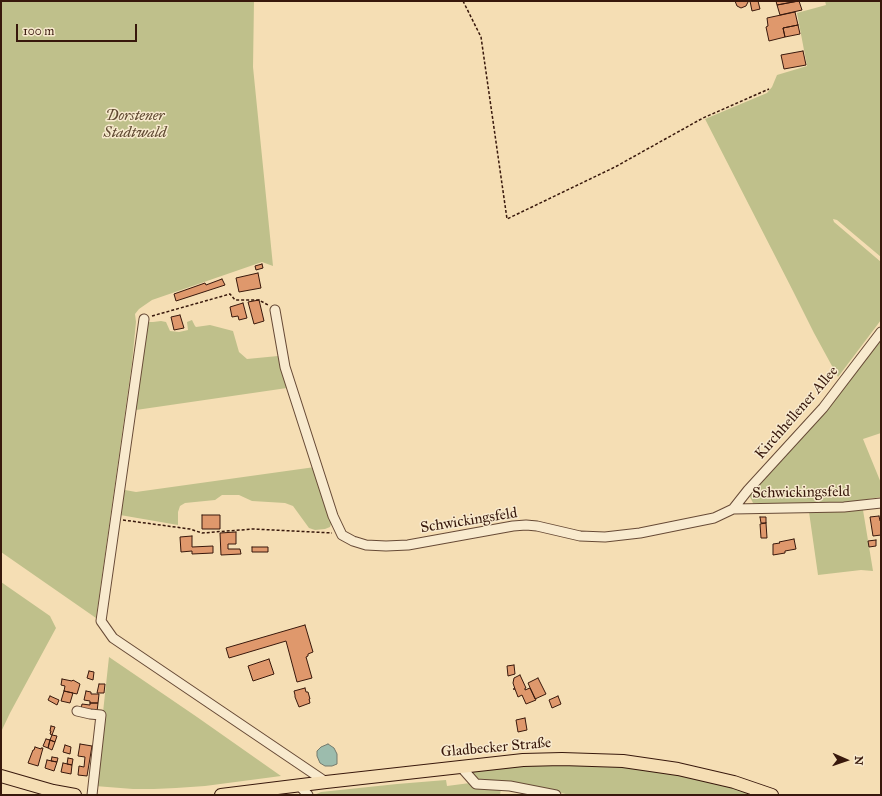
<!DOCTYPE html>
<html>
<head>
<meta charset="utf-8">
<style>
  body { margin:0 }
  #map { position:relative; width:882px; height:796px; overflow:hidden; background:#f5deb4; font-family:"IM FELL Great Primer",serif }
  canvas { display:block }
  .frame { position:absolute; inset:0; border:2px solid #38180c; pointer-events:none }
  .north { position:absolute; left:826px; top:740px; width:40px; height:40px; -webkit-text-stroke:3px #f8eace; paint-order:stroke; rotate:92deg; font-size:11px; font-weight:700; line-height:16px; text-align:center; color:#38180c }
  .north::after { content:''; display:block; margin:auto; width:14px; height:18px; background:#38180c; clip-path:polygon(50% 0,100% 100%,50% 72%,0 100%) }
  .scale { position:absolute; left:16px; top:24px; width:121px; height:18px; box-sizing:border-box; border:2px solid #38180c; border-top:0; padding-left:5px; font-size:12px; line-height:14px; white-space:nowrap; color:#38180c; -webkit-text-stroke:3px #f8eace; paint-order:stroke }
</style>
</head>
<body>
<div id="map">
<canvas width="882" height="796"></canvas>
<div class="frame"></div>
<div class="north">N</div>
<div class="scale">100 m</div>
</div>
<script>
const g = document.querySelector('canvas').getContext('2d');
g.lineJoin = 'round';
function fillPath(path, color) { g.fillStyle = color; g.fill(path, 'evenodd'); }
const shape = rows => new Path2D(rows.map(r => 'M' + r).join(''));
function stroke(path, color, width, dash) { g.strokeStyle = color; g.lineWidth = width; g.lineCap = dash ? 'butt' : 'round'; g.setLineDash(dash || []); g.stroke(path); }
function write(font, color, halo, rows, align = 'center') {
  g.font = font + ' "IM FELL Great Primer",serif'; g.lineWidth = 3; g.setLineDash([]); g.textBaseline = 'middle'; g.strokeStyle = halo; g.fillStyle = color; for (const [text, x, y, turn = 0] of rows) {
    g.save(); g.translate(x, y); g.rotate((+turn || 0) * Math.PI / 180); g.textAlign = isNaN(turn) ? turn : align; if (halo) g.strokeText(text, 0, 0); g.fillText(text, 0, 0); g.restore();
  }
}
fillPath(shape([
  [1,1,254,1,253,67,273,266,262,262,152,300,139,309,135,314,136,322,132,363,96,618,1,552],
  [825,1,881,1,881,257,837,220,833,219,834,222,881,262,881,320,838,377,814,333,793,291,705,119,767,93,772,87,777,75,807,66,797,13,826,5],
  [192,320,195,326,196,327,210,325,233,331,239,352,247,359,278,356,281,370,287,388,136,410,134,401,146,322,153,322,161,321,166,322,170,331,179,332,188,330,187,322],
  [880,342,881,344,881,433,863,439,881,483,881,497,844,503,753,503,749,495,838,393],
  [315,467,332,521,330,527,325,529,315,530,309,528,293,506,285,503,252,501,239,495,222,495,215,500,185,503,180,506,178,512,178,525,120,515,125,490,136,492],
  [863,510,873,571,861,570,818,575,809,512,844,512],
  [1,582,50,616,56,628,10,713,1,732],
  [109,657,197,717,281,776,205,786,176,788,154,789,133,789,95,786],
  [533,765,558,765,607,766,642,769,677,775,730,787,754,795,570,795,536,787,481,781,475,779,472,775,472,773,474,772],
  [446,780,447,786,470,783,501,788,500,795,314,795,321,792,397,784]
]), '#bfc08b');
const water = shape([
  [328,744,334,748,337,754,337,764,332,766,325,766,320,763,317,756,317,751,321,747,328,744]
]);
fillPath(water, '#9cbcad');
stroke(water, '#747a6d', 1);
const building = shape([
  [735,1,748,1,748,2,746,6,741,8,737,6,735,1],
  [750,1,758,1,760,9,752,11,750,1],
  [776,1,798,1,777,5,776,1],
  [799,1,802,10,780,15,777,5,799,1],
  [795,12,798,25,783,28,785,37,769,41,766,27,768,26,767,18,795,12],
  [798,25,800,34,785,37,783,28,798,25],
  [803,51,806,65,784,69,781,55,803,51],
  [262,264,263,268,256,270,255,266,262,264],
  [258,273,261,288,239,292,236,278,258,273],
  [222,279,225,285,176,301,174,294,205,283,206,285,222,279],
  [259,300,264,321,254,324,248,302,259,300],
  [243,303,247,318,239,320,238,316,232,317,230,307,243,303],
  [180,315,184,328,174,330,171,317,180,315],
  [202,515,220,515,220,529,202,529,202,515],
  [879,516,880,521,881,521,881,535,873,536,870,517,879,516],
  [760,517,766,517,766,523,761,523,760,517],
  [766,523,767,538,761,538,760,524,766,523],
  [236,532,236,544,228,544,228,549,240,549,241,554,221,555,220,533,236,532],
  [192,536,192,547,213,546,213,553,192,554,192,551,181,552,180,537,192,536],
  [794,539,796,549,785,551,785,553,773,555,773,544,780,543,779,542,794,539],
  [876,540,876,546,869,547,868,541,876,540],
  [252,547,268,547,268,552,252,552,252,547],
  [305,625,313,652,308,654,308,656,306,657,312,678,297,682,286,641,229,658,226,648,305,625],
  [269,659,274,674,253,681,248,666,269,659],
  [514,665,515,674,508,676,507,666,514,665],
  [89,671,94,672,93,680,87,678,89,671],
  [520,675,526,688,525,688,525,690,530,688,536,700,526,704,522,695,518,697,515,689,513,689,515,689,513,683,514,678,520,675],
  [538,678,546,694,535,699,528,683,538,678],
  [62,679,72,681,73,680,80,684,77,694,64,691,65,686,61,685,62,679],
  [99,684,105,684,104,693,97,693,99,684],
  [305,688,306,692,308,692,310,699,309,699,310,703,299,707,295,697,295,695,294,691,305,688],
  [64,691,73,693,70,703,61,701,64,691],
  [86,691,91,692,91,694,99,694,98,703,90,703,90,701,84,700,86,691],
  [50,696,59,700,57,705,48,700,50,696],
  [558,696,561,704,552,708,549,700,558,696],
  [90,703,98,703,97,712,81,709,82,704,90,705,90,703],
  [525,718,527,730,518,732,516,720,525,718],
  [51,726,55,727,52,735,50,734,51,731,50,731,51,726],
  [52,735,57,736,55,742,50,740,52,735],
  [46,739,50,740,48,748,43,746,46,739],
  [50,740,55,742,52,750,48,748,50,740],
  [80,744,92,746,87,776,78,775,79,766,84,767,85,757,78,756,80,744],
  [65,745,71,747,70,754,63,752,65,745],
  [35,747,41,749,41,748,43,748,38,766,28,763,33,750,34,750,35,747],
  [52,757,58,758,57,762,51,761,52,757],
  [68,758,73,759,72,765,67,764,68,758],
  [47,760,57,762,54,771,45,768,47,760],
  [63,763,72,765,71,774,61,772,63,763]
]);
fillPath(building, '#df986c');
stroke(building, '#38180c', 1);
const minor = shape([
  [275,310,285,367,333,516,342,535,353,541,366,545,386,546,408,545,513,526,526,525,537,526,580,536,605,537,640,533,714,518,733,509,844,507,881,503],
  [144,319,101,621,113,638,326,782],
  [733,509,748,490,823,408,881,332],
  [77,711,90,714,101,715,92,795],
  [461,767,476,784,510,786,556,795],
  [299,785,308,795]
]);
const major = shape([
  [1,776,53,791,75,795],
  [221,795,326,782,523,760,562,759,623,761,678,769,734,782,772,795]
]);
stroke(minor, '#674a36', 11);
stroke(major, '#38180c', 14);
stroke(shape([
  [463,1,481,37,507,219,615,167,703,118,769,89],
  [152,316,230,294,235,300,259,300,268,305],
  [123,520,190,529,202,533,253,529,332,533]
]), '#38180c', 1.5, [3, 2]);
stroke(minor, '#f8eace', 9);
stroke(major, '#f5deb4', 12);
write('italic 15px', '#604a32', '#f8eace', [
  ["Dorstener",135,116],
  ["Stadtwald",135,133]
]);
write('15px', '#38180c', '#f8eace', [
  ["Kirchhellener Allee",797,413,-49],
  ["Schwickingsfeld",801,493,-1],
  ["Schwickingsfeld",469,521,-9],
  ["Gladbecker Straße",496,748,-5]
]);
</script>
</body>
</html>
